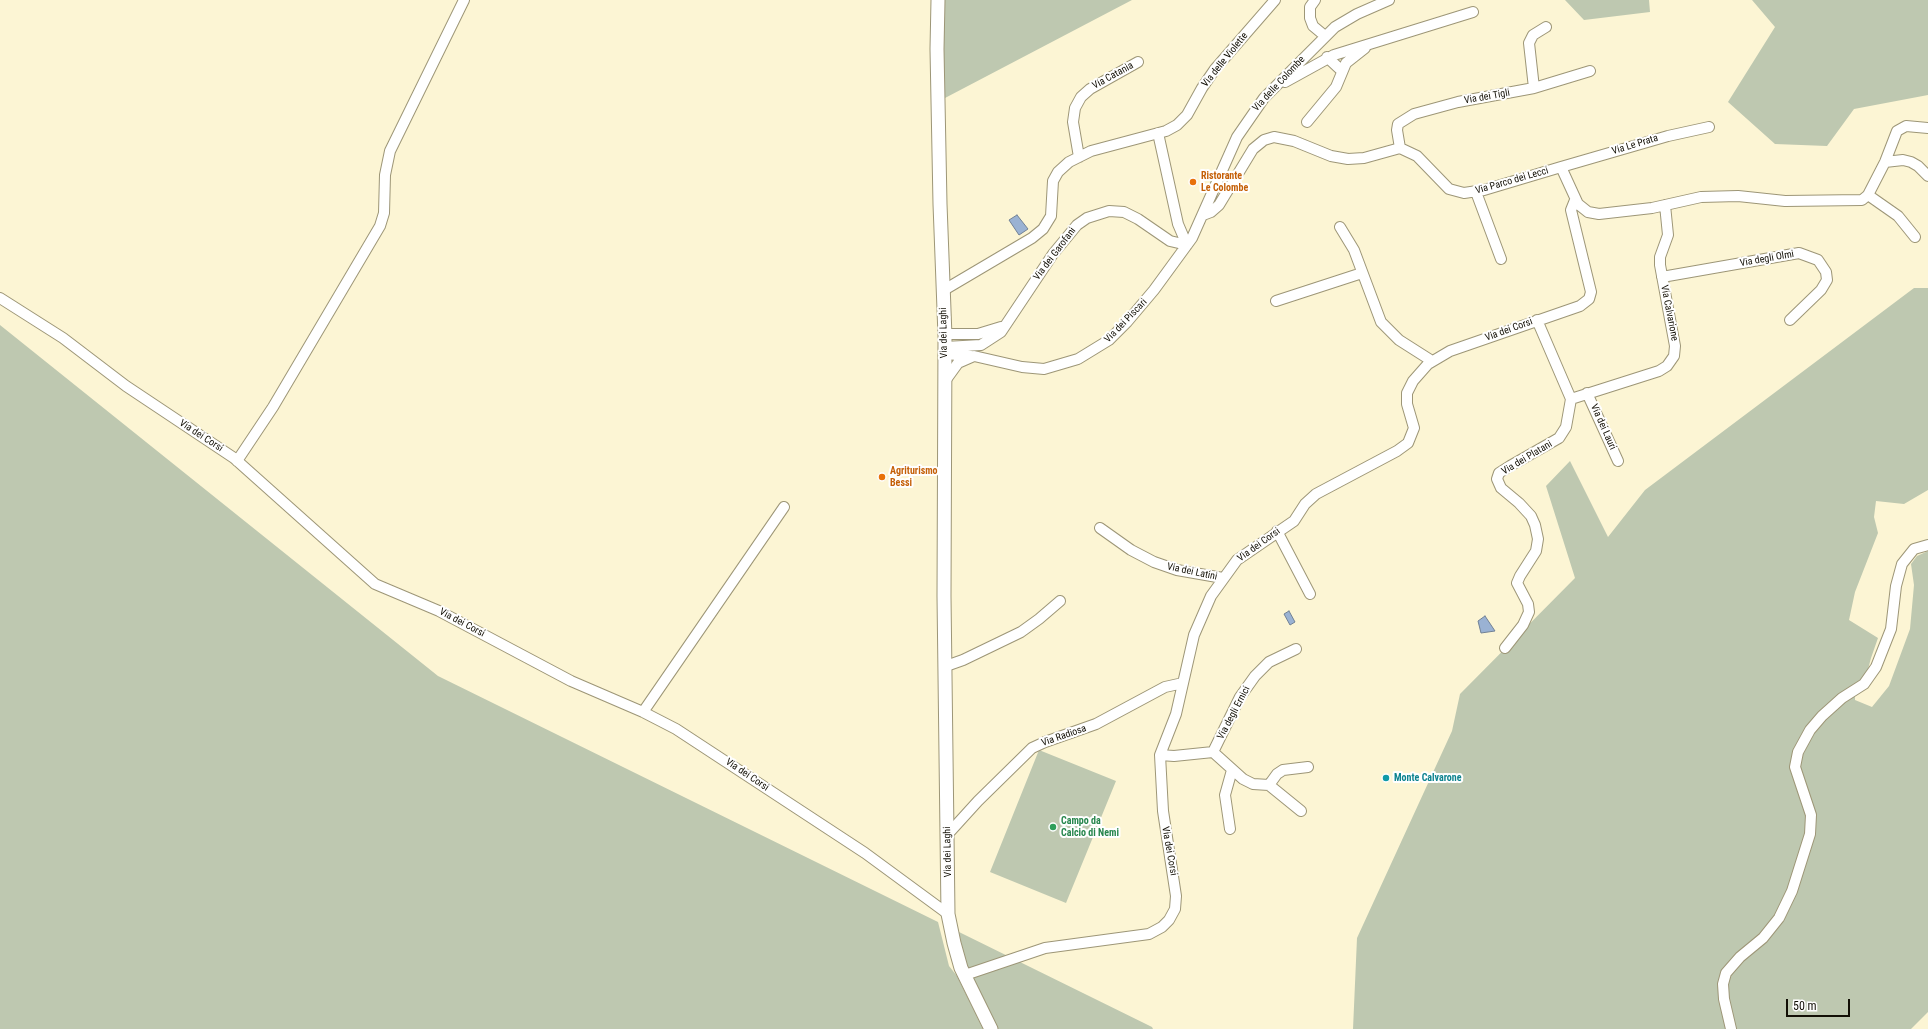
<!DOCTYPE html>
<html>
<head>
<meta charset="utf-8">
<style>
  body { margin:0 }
  #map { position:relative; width:1928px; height:1029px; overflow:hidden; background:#fcf5d4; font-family:"Roboto Condensed",sans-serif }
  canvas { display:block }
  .scale { position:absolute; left:1786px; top:999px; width:64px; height:18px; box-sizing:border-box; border:2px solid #120f05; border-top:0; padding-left:5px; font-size:12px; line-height:14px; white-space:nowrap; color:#120f05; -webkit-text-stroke:3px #fff; paint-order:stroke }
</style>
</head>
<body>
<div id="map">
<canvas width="1928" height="1029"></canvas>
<div class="scale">50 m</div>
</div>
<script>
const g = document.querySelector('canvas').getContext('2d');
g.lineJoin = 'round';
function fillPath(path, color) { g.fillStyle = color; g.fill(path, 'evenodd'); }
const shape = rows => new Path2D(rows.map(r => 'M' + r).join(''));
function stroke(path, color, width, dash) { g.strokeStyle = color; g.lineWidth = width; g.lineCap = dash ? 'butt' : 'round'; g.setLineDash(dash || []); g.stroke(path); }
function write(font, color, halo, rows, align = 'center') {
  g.font = font + ' "Roboto Condensed",sans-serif'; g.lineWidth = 4; g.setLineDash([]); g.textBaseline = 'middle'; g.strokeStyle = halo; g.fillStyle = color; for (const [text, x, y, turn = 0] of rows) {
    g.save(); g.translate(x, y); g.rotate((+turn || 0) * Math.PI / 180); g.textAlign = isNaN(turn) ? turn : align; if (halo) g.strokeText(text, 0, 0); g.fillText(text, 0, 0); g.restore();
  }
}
fillPath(shape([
  [943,0,1132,0,945,98,942,59],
  [1565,0,1649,0,1650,12,1584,20],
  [1752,0,1928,0,1928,95,1854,109,1827,146,1775,144,1728,102,1775,27],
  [1914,288,1928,288,1928,490,1904,504,1876,501,1874,517,1878,533,1855,592,1849,620,1878,638,1871,658,1866,677,1855,686,1855,700,1872,707,1889,686,1910,629,1914,585,1911,564,1917,556,1928,551,1928,1012,1911,1029,1353,1029,1357,938,1452,731,1460,694,1575,578,1546,486,1570,461,1608,537,1645,490],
  [0,325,438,676,938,922,949,966,957,976,983,1029,0,1029],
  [1039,750,1116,781,1066,903,990,872],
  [959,932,1152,1027,1153,1029,996,1029,965,961]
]), '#bec8b0');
const water = shape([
  [1017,215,1028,229,1019,235,1009,220,1017,215],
  [1289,611,1295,622,1290,625,1284,614,1289,611],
  [1485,616,1495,631,1481,633,1478,621,1485,616]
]);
fillPath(water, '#9ab2d3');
stroke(water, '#718195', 1);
const minor = shape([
  [1315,0,1310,7,1310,18,1313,26,1325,36],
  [1327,57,1342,71],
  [1285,82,1334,55,1473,12],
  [1534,88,1590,71],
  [1307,122,1336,87,1346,63,1365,48],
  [1158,133,1178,224,1187,245],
  [1400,148,1397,130,1398,124,1414,114,1458,102,1534,88,1529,43,1533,35,1546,27],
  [1079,157,1073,122,1075,108,1081,97,1090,89,1138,62],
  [1885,162,1903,160,1911,162,1918,166,1928,176],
  [1561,167,1668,136,1709,127],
  [1476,192,1501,259],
  [1868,195,1898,216,1915,237],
  [1203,215,1211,212,1219,205,1253,149,1264,140,1274,137,1294,141,1331,156,1348,159,1364,158,1400,148,1417,156,1449,189,1464,193,1484,190,1561,167,1578,204,1588,212,1599,214,1652,208,1701,197,1738,196,1785,201,1862,200,1868,195,1885,162,1897,131,1906,126,1928,128],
  [1340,227,1354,250,1381,322,1399,340,1432,361],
  [1662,277,1799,253,1818,260,1826,272,1827,280,1821,290,1790,320],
  [944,290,1032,238,1043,229,1051,216,1053,181,1058,172,1069,162,1091,151,1166,131,1177,125,1187,115,1202,88,1215,69,1275,0],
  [0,298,63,338,126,386,234,458,375,584,439,611,571,681,643,712,676,729,865,853,948,914],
  [1276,301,1362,273],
  [945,334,978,334,1001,327],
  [945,347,981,345,1001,332,1053,254,1077,225,1087,218,1109,211,1124,212,1138,219,1170,241,1187,245],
  [945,354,971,356],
  [945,381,958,363,974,356,1022,367,1044,369,1078,359,1109,340,1127,322,1154,290,1192,238,1237,137,1264,98,1335,27,1357,14,1389,0],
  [1587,393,1618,461],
  [1571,399,1659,371,1667,366,1674,356,1675,346,1660,265,1660,257,1668,235,1665,205],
  [237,461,273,407,380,226,384,213,385,175,390,151,464,0],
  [1100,528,1131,550,1154,562,1177,570,1223,578],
  [1277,531,1310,594],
  [1505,648,1523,625,1529,612,1528,604,1517,583,1520,576,1536,551,1538,539,1535,525,1531,516,1519,503,1501,488,1497,479,1499,473,1510,466,1559,438,1566,427,1571,399,1537,320],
  [946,666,963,660,1021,632,1039,619,1060,601],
  [643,712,784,507],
  [1213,752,1240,697,1255,676,1269,662,1296,649],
  [1213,752,1243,779,1253,784,1269,785,1301,811],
  [1160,755,1174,756,1213,752],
  [1269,785,1277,774,1283,770,1308,767],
  [1230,829,1225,795,1232,770],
  [948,834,978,801,1032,748,1045,742,1096,724,1165,687,1183,683],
  [965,975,1045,948,1149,934,1162,927,1169,920,1175,909,1176,896,1163,811,1160,755,1176,714,1194,635,1211,596,1237,560,1294,521,1305,504,1316,494,1397,451,1408,443,1414,428,1407,404,1407,393,1413,381,1428,364,1450,351,1580,306,1589,299,1591,292,1571,210,1575,200],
  [1731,1029,1724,999,1723,984,1726,973,1740,957,1763,938,1779,918,1792,891,1810,834,1811,815,1795,767,1798,752,1810,730,1822,716,1842,698,1864,684,1876,667,1891,629,1896,586,1902,564,1914,549,1928,545]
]);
const major = shape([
  [938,0,937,49,940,204,945,336,944,596,948,914,954,943,961,968,991,1029]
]);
stroke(minor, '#9d9677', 12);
stroke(major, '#9d9677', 15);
stroke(minor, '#fff', 10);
stroke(major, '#fff', 13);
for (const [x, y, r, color] of [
  [1193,182,4,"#e8710a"],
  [882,477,4,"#e8710a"],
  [1386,778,4,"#0f9aa8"],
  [1053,827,4,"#2e9e5b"]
]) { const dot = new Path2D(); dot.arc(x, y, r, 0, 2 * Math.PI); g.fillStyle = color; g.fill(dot); stroke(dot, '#fff', 1.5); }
write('10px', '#120f05', '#fff', [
  ["Via delle Violette",1225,60,-51],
  ["Via Catania",1113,76,-29],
  ["Via delle Colombe",1279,84,-47],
  ["Via dei Tigli",1487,97,-10],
  ["Via Le Prata",1635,145,-17],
  ["Via Parco dei Lecci",1512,181,-16],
  ["Via dei Garofani",1055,254,-53],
  ["Via degli Olmi",1767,259,-10],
  ["Via Calvarione",1669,313,79],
  ["Via dei Piscari",1126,321,-46],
  ["Via dei Corsi",1509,330,-20],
  ["Via dei Laghi",944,333,-91],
  ["Via dei Lauri",1603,427,66],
  ["Via dei Corsi",201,436,33],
  ["Via dei Platani",1527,458,-31],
  ["Via dei Corsi",1259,545,-36],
  ["Via dei Latini",1192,572,12],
  ["Via dei Corsi",462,623,28],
  ["Via degli Ernici",1234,713,-62],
  ["Via Radiosa",1064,736,-19],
  ["Via dei Corsi",747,775,34],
  ["Via dei Corsi",1169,851,80],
  ["Via dei Laghi",948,852,-91]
]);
write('bold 10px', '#c56008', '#fff', [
  ["Ristorante",1201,176],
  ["Le Colombe",1201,188],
  ["Agriturismo",890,471],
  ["Bessi",890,483]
], 'left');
write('bold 10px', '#0d838f', '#fff', [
  ["Monte Calvarone",1394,778]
], 'left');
write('bold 10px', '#27864d', '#fff', [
  ["Campo da",1061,821],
  ["Calcio di Nemi",1061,833]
], 'left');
</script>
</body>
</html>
